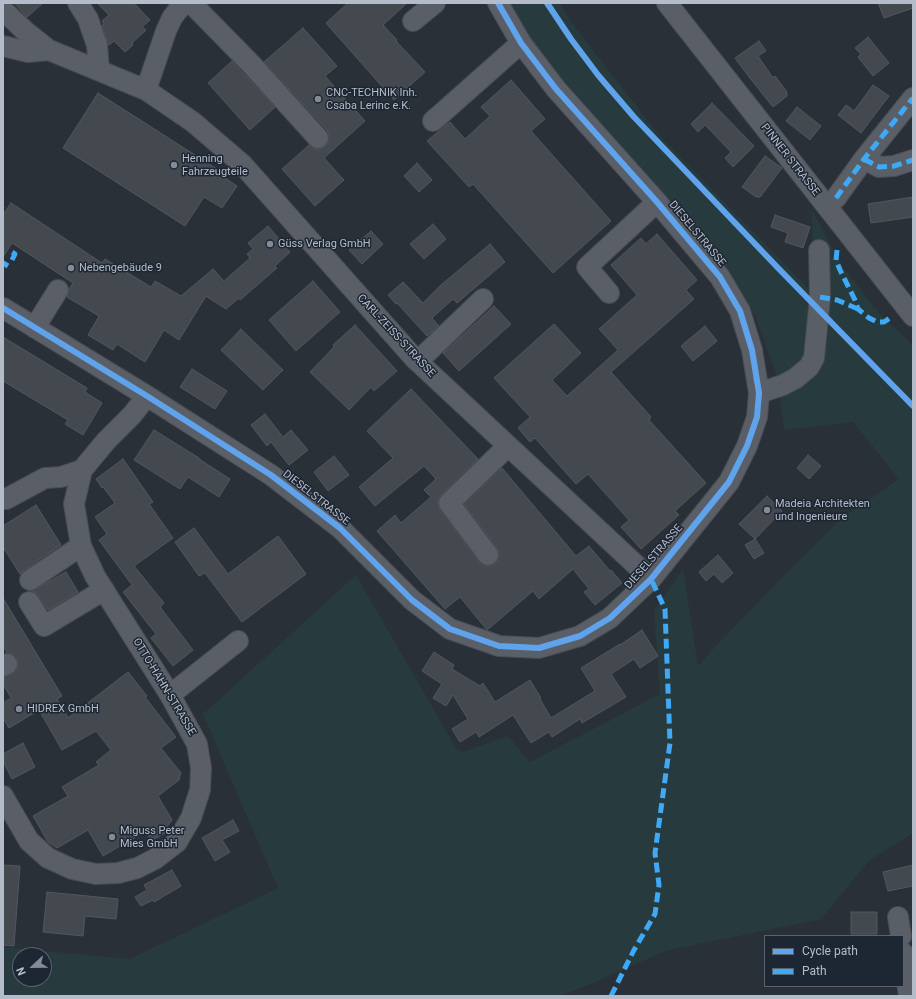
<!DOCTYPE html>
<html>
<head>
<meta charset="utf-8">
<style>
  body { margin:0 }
  #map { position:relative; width:916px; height:999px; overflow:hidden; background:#2a3038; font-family:Roboto,sans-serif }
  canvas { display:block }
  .frame { position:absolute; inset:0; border:4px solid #b4bcc9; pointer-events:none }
  .legend { position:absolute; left:764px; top:935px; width:140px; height:52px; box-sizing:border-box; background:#1d2633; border:1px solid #59626f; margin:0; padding:5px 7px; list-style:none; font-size:12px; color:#b4bcc9 }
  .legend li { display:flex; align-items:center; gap:8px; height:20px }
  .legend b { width:20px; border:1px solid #59626f }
  .north { position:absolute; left:12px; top:947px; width:40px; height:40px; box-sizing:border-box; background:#1d2633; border:1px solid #59626f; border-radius:50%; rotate:248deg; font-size:11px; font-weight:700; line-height:16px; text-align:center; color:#b4bcc9 }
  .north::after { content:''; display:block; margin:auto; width:14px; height:18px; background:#848b96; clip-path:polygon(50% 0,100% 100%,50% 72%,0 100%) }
</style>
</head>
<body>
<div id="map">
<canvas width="916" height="999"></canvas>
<div class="frame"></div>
<ul class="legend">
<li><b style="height:5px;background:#60a3ed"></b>Cycle path</li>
<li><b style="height:5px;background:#3fa9f5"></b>Path</li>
</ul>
<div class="north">N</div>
</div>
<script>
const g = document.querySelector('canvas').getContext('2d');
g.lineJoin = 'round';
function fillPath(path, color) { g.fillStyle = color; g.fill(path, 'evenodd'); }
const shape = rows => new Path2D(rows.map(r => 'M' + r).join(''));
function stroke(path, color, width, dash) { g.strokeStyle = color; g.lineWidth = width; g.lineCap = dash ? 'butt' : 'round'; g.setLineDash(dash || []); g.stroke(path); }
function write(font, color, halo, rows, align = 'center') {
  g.font = font + ' Roboto,sans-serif'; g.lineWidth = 3; g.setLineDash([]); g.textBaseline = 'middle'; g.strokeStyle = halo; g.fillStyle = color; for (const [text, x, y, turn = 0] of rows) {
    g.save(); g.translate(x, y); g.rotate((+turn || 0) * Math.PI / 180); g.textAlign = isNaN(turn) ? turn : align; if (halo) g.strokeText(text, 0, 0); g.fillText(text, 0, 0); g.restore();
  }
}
fillPath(shape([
  [508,3,560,3,571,22,659,135,813,293,812,210,843,267,879,313,906,338,913,347,913,833,870,860,821,919,665,951,600,980,561,996,3,996,3,947,130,959,278,888,203,714,356,575,456,748,462,752,508,736,530,762,660,694,654,610,683,569,698,666,724,637,839,520,899,479,853,422,784,430,777,376,754,313,728,269,575,98,533,44],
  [20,955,44,955,44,979,20,979]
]), '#273a3e');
const building = shape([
  [14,3,43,3,27,17,14,3],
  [97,3,134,3,150,20,142,27,146,30,132,43,133,45,125,52,114,41,109,45,102,26,104,24,102,21,109,15,97,3],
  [348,3,407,3,383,25,397,40,396,41,425,72,394,100,326,23,348,3],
  [878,3,913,3,913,8,884,18,878,3],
  [303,28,337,66,325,76,365,121,324,158,344,180,315,206,282,169,309,145,315,149,321,149,325,147,329,141,329,135,327,130,264,62,303,28],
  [868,37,889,63,873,76,858,57,861,54,855,48,868,37],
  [759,41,766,51,758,56,773,78,775,76,787,92,787,96,773,107,749,77,735,58,759,41],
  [232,61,275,107,250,130,208,83,232,61],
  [511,80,545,119,531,131,611,221,553,273,473,184,469,187,427,141,450,122,465,139,490,116,481,107,511,80],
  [873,85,889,96,861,133,838,115,846,105,854,111,873,85],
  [98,93,220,171,219,174,237,186,222,208,204,197,185,226,63,148,98,93],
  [712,103,754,146,733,167,725,158,731,152,705,125,698,132,691,124,712,103],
  [797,107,821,126,810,140,786,121,797,107],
  [765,156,782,168,760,197,756,197,742,187,765,156],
  [417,163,432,180,419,192,404,176,417,163],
  [913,197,913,217,871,223,868,204,913,197],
  [11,203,102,263,105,259,151,287,155,281,181,296,213,269,224,281,250,258,247,254,253,249,248,243,268,226,290,252,275,266,277,268,240,300,239,298,226,309,206,296,179,340,164,330,145,362,117,344,113,350,88,335,99,316,67,297,69,289,73,283,12,243,3,257,3,215,11,203],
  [775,215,810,227,803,248,785,242,788,233,771,227,775,215],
  [433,224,446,239,424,259,410,244,433,224],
  [371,231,383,244,362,264,349,250,371,231],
  [657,234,697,280,686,290,694,299,611,372,651,417,649,420,706,483,675,511,679,515,641,549,621,527,629,520,588,474,576,484,535,438,530,442,518,428,530,417,494,378,554,324,581,353,552,380,567,396,618,350,599,329,637,295,611,265,641,238,646,244,657,234],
  [490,244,505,262,457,303,453,299,432,318,439,326,427,336,397,303,396,304,388,295,403,282,423,303,441,285,490,244],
  [313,281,340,312,296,351,269,320,313,281],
  [494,306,511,324,459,371,443,353,494,306],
  [355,325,397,371,374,391,371,387,349,410,310,372,334,347,333,345,355,325],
  [705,326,717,341,693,361,681,346,705,326],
  [241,329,283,370,263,390,221,350,241,329],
  [3,337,87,388,85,392,102,403,83,435,65,424,68,420,3,381,3,337],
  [192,369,227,391,215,409,180,387,192,369],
  [411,389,478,459,441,495,438,499,438,504,440,510,479,562,484,566,490,566,495,564,498,560,499,553,497,548,464,504,502,468,576,556,589,546,610,571,611,570,622,583,595,605,584,592,589,589,573,569,539,599,533,591,487,630,460,597,445,609,377,531,395,515,401,523,431,497,424,490,436,479,424,466,375,506,359,487,393,458,367,431,411,389],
  [265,414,283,437,291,430,308,450,289,465,271,442,267,446,251,425,265,414],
  [154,430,199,458,199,459,230,479,219,497,188,477,180,489,134,460,154,430],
  [808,455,821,466,809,479,797,468,808,455],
  [334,456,349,475,328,491,314,472,334,456],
  [123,459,153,502,149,504,173,538,134,566,164,603,160,607,193,650,173,666,151,638,156,634,123,592,132,585,99,540,107,534,95,517,115,503,103,487,102,488,96,479,123,459],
  [767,496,782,511,755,539,739,524,767,496],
  [36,505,61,545,24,570,20,574,3,547,3,526,36,505],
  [194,528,228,574,278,536,306,574,242,622,205,573,199,576,175,542,194,528],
  [755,539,764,553,754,559,745,545,755,539],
  [718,555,733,573,722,583,714,574,706,581,699,572,718,555],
  [66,572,78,592,48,610,38,596,35,592,32,591,66,572],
  [3,598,62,696,57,699,68,718,128,672,147,696,145,697,176,737,161,748,181,773,179,780,158,796,172,820,164,831,165,833,151,841,146,831,103,856,88,830,57,848,48,842,33,816,68,796,62,787,99,765,96,762,111,750,96,731,62,750,39,710,9,728,3,718,3,703,11,698,3,684,3,677,12,674,17,670,18,664,17,659,13,654,7,653,3,645,3,598],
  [642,630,658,656,640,668,634,659,611,674,626,697,582,723,580,719,552,737,549,732,531,743,513,715,479,737,476,732,460,742,452,729,468,719,453,695,446,706,433,698,442,684,422,671,434,652,454,665,452,669,480,686,483,683,495,702,530,680,541,698,540,699,551,718,595,691,581,668,620,644,620,645,642,630],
  [23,743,35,767,12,779,3,761,3,754,23,743],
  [233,820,239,831,222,840,230,852,215,861,202,838,233,820],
  [3,865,20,866,14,946,3,945,3,865],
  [913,865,913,886,888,891,883,872,913,865],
  [172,870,181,886,154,902,153,900,141,906,135,897,147,890,144,885,172,870],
  [47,892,118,899,116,919,85,916,83,936,43,932,47,892],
  [851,912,877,912,877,934,851,934,851,912]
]);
fillPath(building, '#444950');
stroke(building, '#52575f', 1);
const minor = shape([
  [78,3,88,19,92,31,97,45,99,70],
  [191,3,251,64,318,138],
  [667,3,913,316],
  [3,10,25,31,49,50,146,90,193,122,242,164,415,359,562,496,651,579],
  [413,21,435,3],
  [3,46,28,52,49,50],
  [146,90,166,31,172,18,181,6,184,3],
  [433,121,521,43],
  [864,159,879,167,894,166,913,160],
  [836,198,864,159,913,98],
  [609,293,587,267,657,202],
  [3,308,147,396,271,475,340,528,412,600,450,629,499,646,539,648,580,636,610,618,651,579,729,482,747,446,757,417,759,393,752,350,740,311,720,277,657,202,556,89,521,43,498,3],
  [35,328,40,319,58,290],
  [418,361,483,299],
  [759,393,783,385,796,378,809,367,814,358,820,297,819,250],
  [3,499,6,499,45,478,61,477,82,470],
  [488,555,449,503,508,446],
  [30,580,81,546],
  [29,602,44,626,104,590],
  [3,666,7,664],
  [170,695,238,641],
  [3,796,29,841,48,858,72,869,96,874,118,873,137,868,155,859,177,842,191,818,200,790,201,768,197,744,170,695,95,576,81,546,74,504,82,470,106,441,132,415,147,396],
  [898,917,901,936],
  [903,953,909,996]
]);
stroke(minor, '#484c53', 22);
stroke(minor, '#5a5e66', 20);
stroke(shape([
  [864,159,879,167,894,166,913,160],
  [836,198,864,159,913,98],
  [837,250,836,260,840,270,855,300,858,309,869,318,877,322,884,322,890,318],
  [12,260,15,254,12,252],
  [3,263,8,266],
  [820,297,837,300,858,309],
  [611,996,634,950,655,914,659,885,655,853,670,743,665,609,651,579]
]), '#3fa9f5', 5, [10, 5]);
stroke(shape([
  [547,3,571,39,598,75,634,117,779,269,913,406],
  [3,308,147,396,271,475,340,528,412,600,450,629,499,646,539,648,580,636,610,618,651,579,729,482,747,446,757,417,759,393,752,350,740,311,720,277,657,202,556,89,521,43,498,3]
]), '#60a3ed', 6);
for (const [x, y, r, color] of [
  [318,99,4,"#848b96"],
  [174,165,4,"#848b96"],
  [270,244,4,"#848b96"],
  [71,268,4,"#848b96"],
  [767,510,4,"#848b96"],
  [19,709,4,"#848b96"],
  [112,837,4,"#848b96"]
]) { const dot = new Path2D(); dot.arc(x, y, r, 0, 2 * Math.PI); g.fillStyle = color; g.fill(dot); stroke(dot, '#1d2633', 1.5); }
write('11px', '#b4bcc9', '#1d2633', [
  ["CNC-TECHNIK Inh.",326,93],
  ["Csaba Lerinc e.K.",326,106],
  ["Henning",182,159],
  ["Fahrzeugteile",182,172],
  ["Güss Verlag GmbH",278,244],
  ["Nebengebäude 9",79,268],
  ["Madeia Architekten",775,504],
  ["und Ingenieure",775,517],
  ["HIDREX GmbH",27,709],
  ["Miguss Peter",120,831],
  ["Mies GmbH",120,844]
], 'left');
write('11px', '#b4bcc9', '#1d2633', [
  ["PINNER STRASSE",790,160,52],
  ["DIESELSTRASSE",697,234,50],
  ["CARL-ZEISS-STRASSE",396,336,47],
  ["DIESELSTRASSE",316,498,38],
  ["DIESELSTRASSE",654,557,-49],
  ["OTTO-HAHN-STRASSE",164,687,59]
]);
</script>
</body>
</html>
